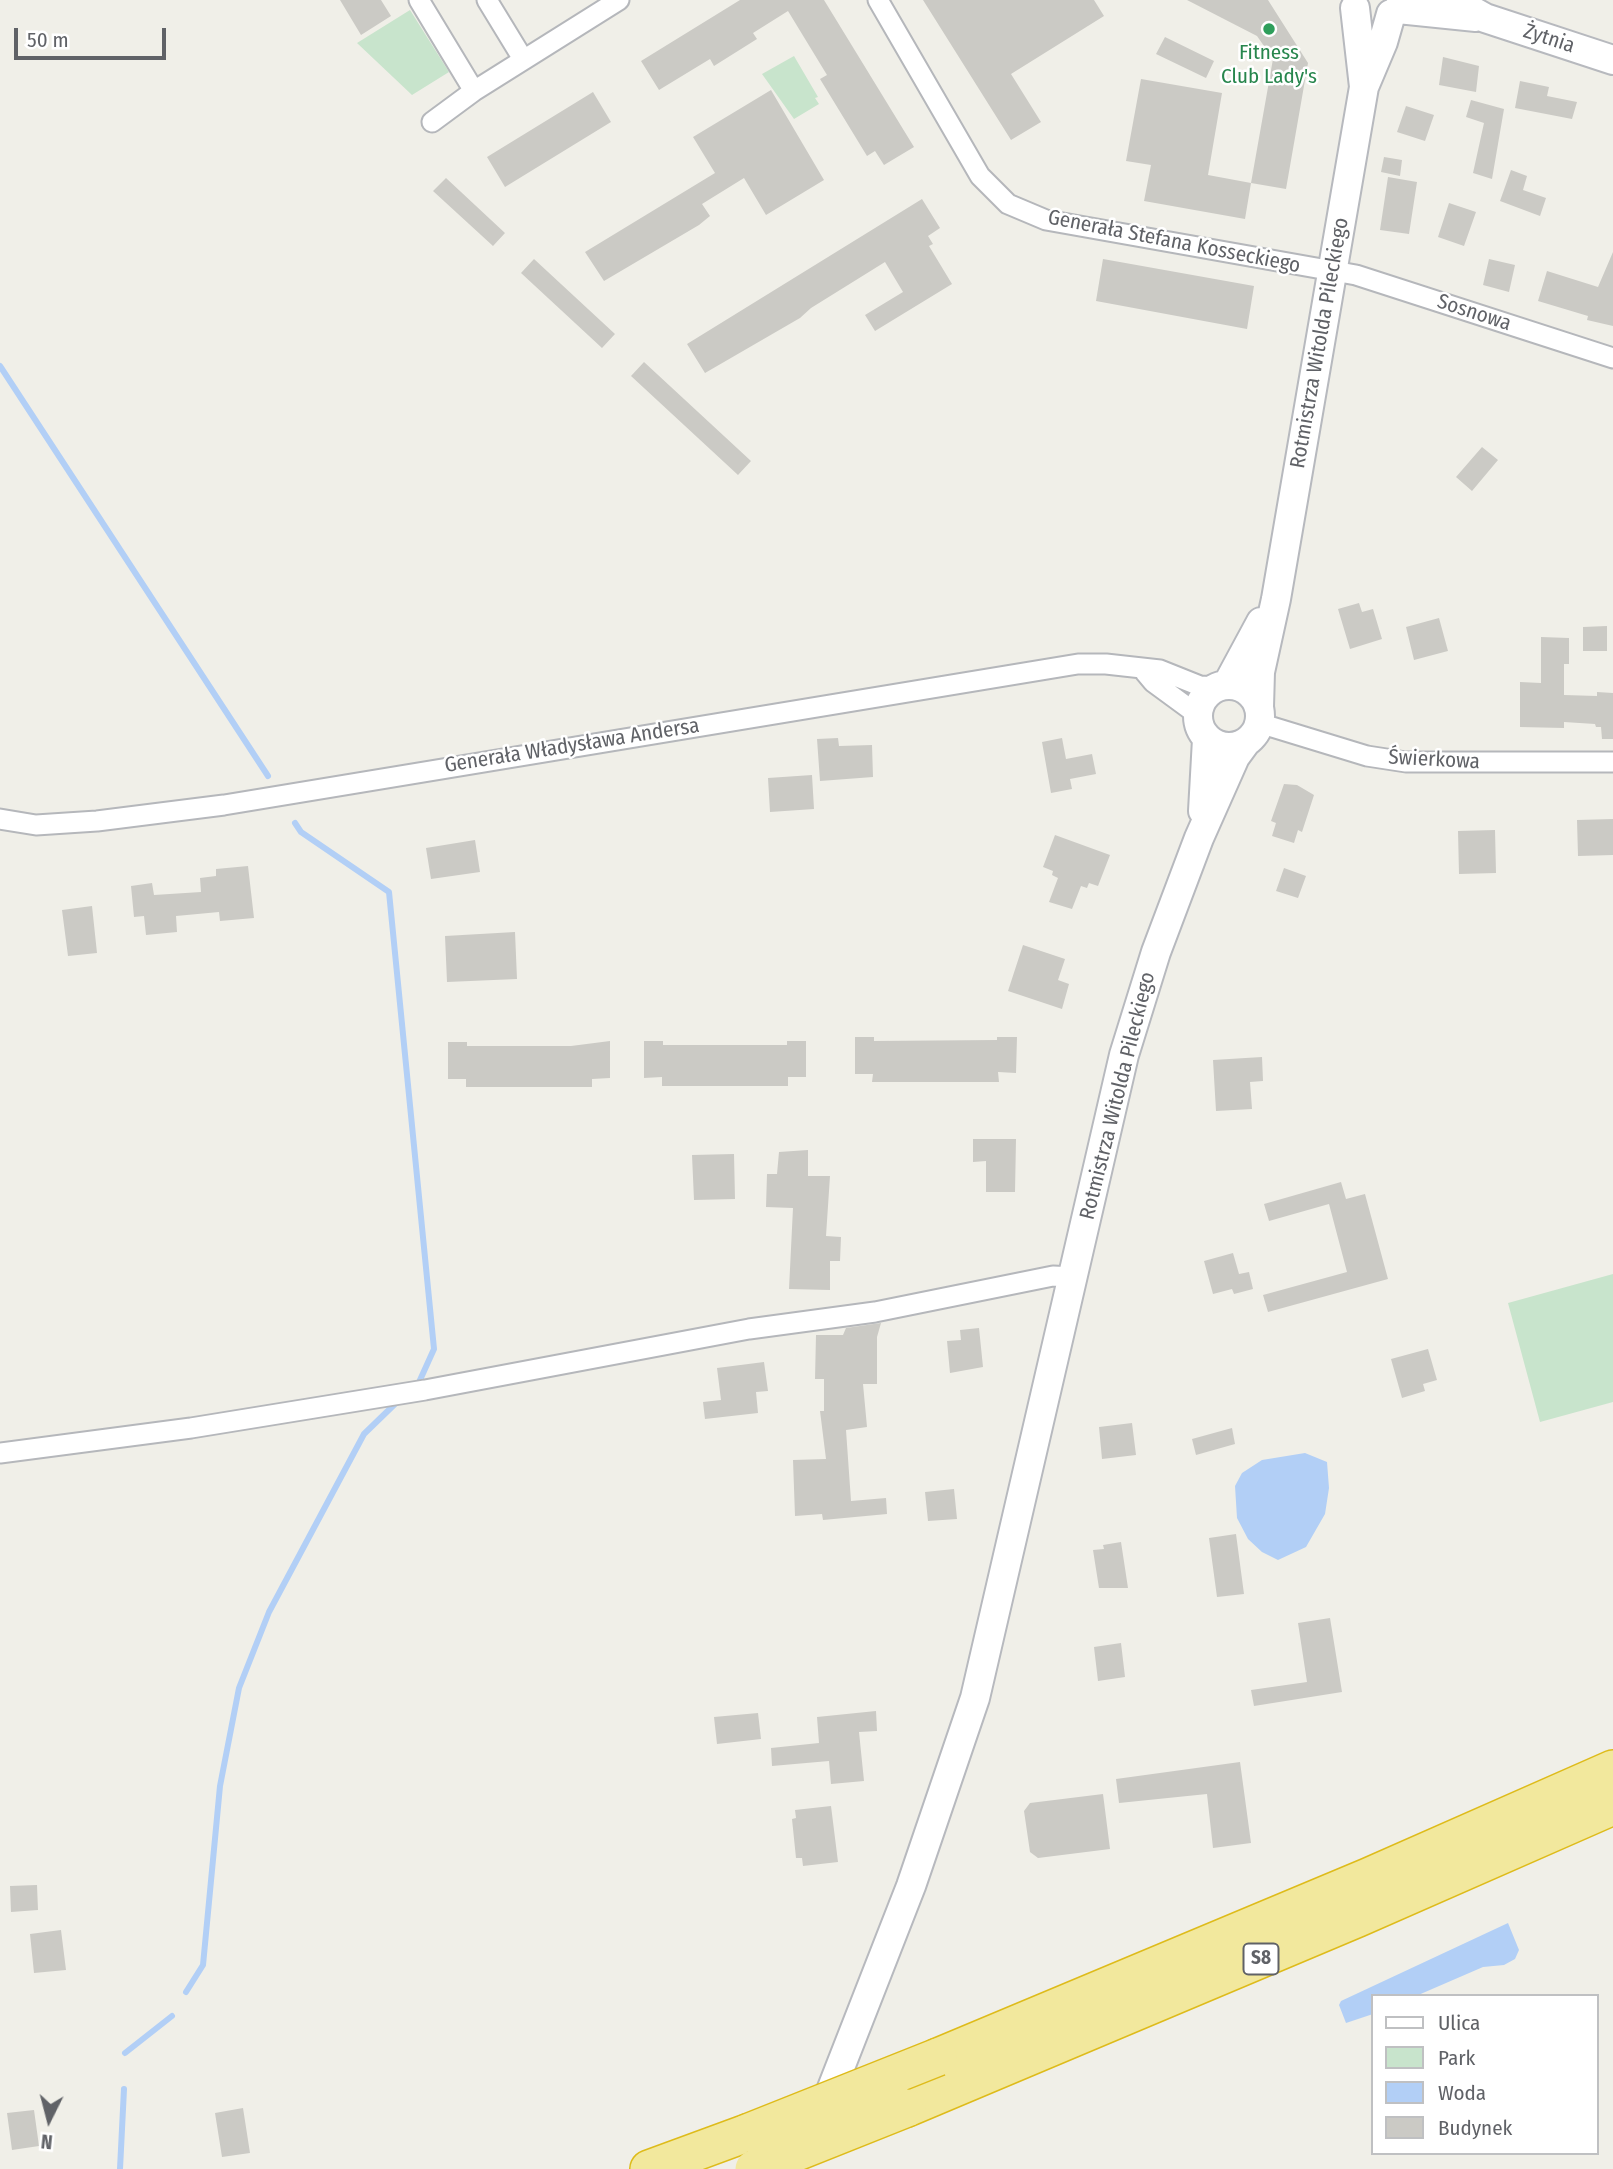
<!DOCTYPE html>
<html>
<head>
<meta charset="utf-8">
<style>
  body { margin:0 }
  #map { position:relative; width:1613px; height:2169px; overflow:hidden; background:#f0efe8; font-family:"Fira Sans Condensed",sans-serif }
  canvas { display:block }
  .legend { position:absolute; left:1371px; top:1994px; width:228px; height:161px; box-sizing:border-box; background:#fff; border:2px solid #bfc0c2; margin:0; padding:9px 12px; list-style:none; font-size:21px; color:#606267 }
  .legend li { display:flex; align-items:center; gap:14px; height:35px }
  .legend b { width:35px; border:2px solid #bfc0c2 }
  .north { position:absolute; left:14px; top:2085px; width:70px; height:70px; -webkit-text-stroke:5px #fff; paint-order:stroke; rotate:186deg; font-size:19px; font-weight:700; line-height:28px; text-align:center; color:#606267 }
  .north::after { content:''; display:block; margin:auto; width:24px; height:32px; background:#606267; clip-path:polygon(50% 0,100% 100%,50% 72%,0 100%) }
  .scale { position:absolute; left:14px; top:28px; width:152px; height:32px; box-sizing:border-box; border:4px solid #606267; border-top:0; padding-left:9px; font-size:21px; line-height:24px; white-space:nowrap; color:#606267; -webkit-text-stroke:5px #fff; paint-order:stroke }
</style>
</head>
<body>
<div id="map">
<canvas width="1613" height="2169"></canvas>
<ul class="legend">
<li><b style="height:9px;background:#fff"></b>Ulica</li>
<li><b style="height:19px;background:#c8e4cc"></b>Park</li>
<li><b style="height:19px;background:#b2cff6"></b>Woda</li>
<li><b style="height:19px;background:#cbcac5"></b>Budynek</li>
</ul>
<div class="north">N</div>
<div class="scale">50 m</div>
</div>
<script>
const g = document.querySelector('canvas').getContext('2d');
g.lineJoin = 'round';
function fillPath(path, color) { g.fillStyle = color; g.fill(path, 'evenodd'); }
const shape = rows => new Path2D(rows.map(r => 'M' + r).join(''));
function stroke(path, color, width, dash) { g.strokeStyle = color; g.lineWidth = width; g.lineCap = dash ? 'butt' : 'round'; g.setLineDash(dash || []); g.stroke(path); }
function write(font, color, halo, rows, align = 'center') {
  g.font = font + ' "Fira Sans Condensed",sans-serif'; g.lineWidth = 5; g.setLineDash([]); g.textBaseline = 'middle'; g.strokeStyle = halo; g.fillStyle = color; for (const [text, x, y, turn = 0] of rows) {
    g.save(); g.translate(x, y); g.rotate((+turn || 0) * Math.PI / 180); g.textAlign = isNaN(turn) ? turn : align; if (halo) g.strokeText(text, 0, 0); g.fillText(text, 0, 0); g.restore();
  }
}
fillPath(shape([
  [410,10,449,72,412,95,357,43],
  [794,56,818,97,815,98,819,104,794,119,762,74],
  [1613,1274,1613,1402,1540,1422,1508,1303]
]), '#c8e4cc');
fillPath(shape([
  [1305,1453,1327,1462,1329,1488,1325,1514,1306,1547,1278,1560,1262,1552,1248,1539,1237,1518,1235,1486,1242,1473,1262,1460],
  [1508,1923,1519,1950,1515,1959,1504,1965,1483,1967,1416,1996,1373,1996,1373,2014,1346,2023,1339,2005,1341,2001]
]), '#b2cff6');
stroke(shape([
  [0,366,268,776],
  [295,823,301,832,389,892,434,1349,420,1380],
  [186,1992,203,1965,220,1786,239,1688,269,1612,364,1434,398,1401],
  [125,2053,172,2016],
  [120,2169,124,2089]
]), '#b2cff6', 6);
fillPath(shape([
  [340,0,381,0,391,16,361,35],
  [740,0,824,0,914,147,884,165,875,151,867,156,820,79,827,75,788,11,753,33,757,39,714,66,710,59,659,90,641,61],
  [923,0,1094,0,1104,16,1011,74,1041,122,1011,140],
  [1187,0,1268,0,1308,63,1286,189,1251,183,1273,59,1257,36],
  [1165,37,1214,61,1206,78,1156,54],
  [1443,57,1479,66,1476,92,1439,85],
  [1141,79,1222,93,1208,175,1251,183,1245,219,1144,201,1151,165,1126,161],
  [1520,81,1549,87,1547,96,1577,102,1572,119,1515,108],
  [771,90,824,180,766,215,744,178,702,204,710,216,699,225,604,281,585,252,715,173,693,137],
  [593,92,611,122,505,187,487,157],
  [1471,100,1504,109,1492,179,1473,173,1484,123,1466,117],
  [1406,106,1434,115,1425,141,1397,132],
  [1384,157,1402,160,1400,176,1381,172],
  [1511,170,1527,176,1523,190,1546,198,1540,216,1500,201],
  [1388,177,1417,182,1409,234,1380,230],
  [446,178,505,233,493,246,433,191],
  [922,199,940,228,928,236,933,244,929,246,952,284,875,331,865,315,903,292,885,262,811,308,800,318,705,373,687,344],
  [1449,203,1476,212,1464,246,1438,237],
  [1613,252,1613,326,1587,320,1588,316,1538,301,1547,271,1598,287],
  [534,259,615,334,602,348,521,273],
  [1103,259,1254,286,1247,329,1096,301],
  [1489,259,1515,265,1509,292,1483,285],
  [644,362,751,461,738,475,631,376],
  [1482,447,1498,460,1472,491,1456,477],
  [1359,603,1362,612,1373,609,1382,639,1350,649,1338,609],
  [1439,618,1448,651,1414,660,1406,627],
  [1607,626,1607,651,1583,651,1583,627],
  [1541,637,1569,638,1569,664,1564,664,1564,695,1597,696,1597,692,1613,693,1613,739,1602,739,1601,727,1596,727,1595,724,1564,722,1564,728,1520,727,1520,682,1541,683],
  [838,738,839,746,872,745,873,777,820,781,817,739],
  [1062,738,1066,759,1092,754,1096,774,1070,779,1072,789,1051,793,1042,742],
  [812,775,814,809,770,812,768,778],
  [1284,784,1297,785,1314,795,1302,832,1298,830,1294,843,1272,836,1276,823,1271,821],
  [1613,819,1613,855,1578,856,1577,820],
  [1495,830,1496,873,1459,874,1458,831],
  [1055,835,1110,855,1098,886,1089,883,1087,888,1081,886,1072,909,1049,902,1058,878,1052,875,1053,871,1043,867],
  [475,840,480,872,431,879,426,848],
  [248,866,254,918,220,921,219,912,176,916,177,932,146,935,144,916,134,917,131,886,152,883,154,895,201,892,200,878,216,876,216,869],
  [1284,868,1306,876,1298,898,1276,891],
  [92,906,97,953,68,956,62,910],
  [515,932,517,979,447,982,445,936],
  [1023,945,1065,959,1058,980,1069,984,1062,1009,1008,991],
  [855,1037,874,1037,874,1041,997,1040,997,1037,1017,1037,1016,1073,998,1072,999,1082,872,1082,873,1074,855,1074],
  [610,1041,610,1078,592,1079,592,1087,466,1087,466,1079,448,1079,448,1042,467,1042,467,1046,571,1046],
  [644,1041,663,1041,663,1045,787,1045,787,1041,806,1041,806,1077,788,1077,788,1086,662,1086,662,1077,644,1078],
  [1262,1057,1263,1081,1250,1082,1252,1109,1216,1111,1213,1060],
  [973,1139,1016,1139,1015,1192,986,1192,986,1161,973,1162],
  [808,1150,808,1176,830,1176,826,1236,841,1237,840,1261,830,1261,830,1290,789,1289,793,1208,766,1207,767,1174,777,1174,779,1152],
  [734,1154,735,1199,694,1200,692,1155],
  [1341,1182,1346,1199,1365,1194,1388,1279,1268,1312,1263,1295,1347,1272,1329,1204,1269,1221,1264,1204],
  [1233,1253,1239,1274,1249,1272,1253,1289,1234,1294,1232,1289,1213,1294,1204,1261],
  [881,1323,877,1337,877,1384,863,1384,867,1427,846,1430,851,1501,886,1498,887,1514,823,1520,822,1514,795,1516,793,1460,826,1459,820,1411,824,1411,824,1379,815,1379,816,1335,843,1335,846,1328],
  [979,1328,983,1367,950,1373,947,1341,961,1340,960,1330],
  [1428,1349,1437,1380,1423,1384,1425,1391,1402,1398,1391,1359],
  [764,1362,768,1391,756,1392,758,1413,705,1419,703,1402,721,1400,717,1368],
  [1132,1423,1136,1455,1102,1459,1099,1427],
  [1232,1428,1235,1444,1196,1455,1192,1439],
  [954,1489,957,1519,928,1521,925,1492],
  [1236,1534,1244,1594,1217,1597,1209,1538],
  [1121,1542,1128,1588,1099,1588,1093,1550,1104,1549,1103,1545],
  [1330,1618,1342,1692,1254,1706,1251,1690,1307,1682,1298,1623],
  [1121,1643,1125,1677,1098,1681,1094,1647],
  [876,1711,877,1731,859,1732,864,1781,831,1784,829,1761,772,1766,771,1748,819,1743,817,1717],
  [758,1713,761,1739,717,1744,714,1717],
  [1240,1762,1251,1843,1213,1848,1207,1794,1119,1803,1116,1779],
  [1103,1794,1110,1849,1038,1858,1030,1852,1024,1811,1030,1803],
  [831,1806,838,1862,803,1866,802,1858,796,1858,792,1819,796,1818,795,1810],
  [37,1885,38,1910,11,1912,10,1886],
  [61,1930,66,1970,34,1973,30,1934],
  [243,2108,250,2153,222,2157,215,2113],
  [34,2110,39,2146,12,2150,7,2113]
]), '#cbcac5');
const street = shape([
  [419,0,474,91],
  [487,0,523,59],
  [878,0,980,176,1008,204,1046,220,1356,275,1613,358],
  [432,122,474,91,619,0],
  [1143,670,1153,682,1198,715],
  [1259,723,1367,756,1406,762,1613,762],
  [0,819,36,825,97,821,224,805,1078,664,1106,664,1160,670,1200,686,1217,687],
  [0,1453,191,1428,425,1390,749,1329,875,1312,1053,1276,1074,1277]
]);
const secondary = shape([
  [1453,0,1485,18,1613,60],
  [1355,8,1364,87],
  [1398,9,1476,17],
  '1198 716a31 31 0 1 1 62 0a31 31 0 1 1-62 0Z',
  [1227,685,1261,622],
  [1259,707,1260,672,1276,599,1364,87,1383,42,1391,14],
  [1203,811,1207,739],
  [823,2111,911,1886,975,1698,1124,1055,1156,952,1199,838,1235,757,1246,742]
]);
const highway = shape([
  [938,2057,1368,1877,1613,1769],
  [907,2108,1358,1918,1613,1806],
  [649,2169,747,2133]
]);
stroke(street, '#b5b7bb', 23);
stroke(secondary, '#b7b9be', 32);
stroke(highway, '#debb1a', 40);
stroke(street, '#fff', 19);
stroke(secondary, '#fff', 28);
stroke(highway, '#f2e89d', 37);
const highwayBridge = shape([
  [747,2133,938,2057],
  [754,2169,907,2108]
]);
stroke(highwayBridge, '#debb1a', 40, []);
stroke(highwayBridge, '#f2e89d', 37);
for (const [x, y, r, color] of [
  [1269,29,7,"#2e9e5b"]
]) { const dot = new Path2D(); dot.arc(x, y, r, 0, 2 * Math.PI); g.fillStyle = color; g.fill(dot); stroke(dot, '#fff', 2.5); }
for (const [x, y, w] of [
  [1261,1959,35]
]) { const box = new Path2D(); box.roundRect(x - w / 2, y - 15.5, w, 31, 5); g.fillStyle = '#fff'; g.fill(box); stroke(box, '#606267', 2); }
write('bold 19px', '#606267', null, [
  ["S8",1261,1959]
]);
write('21px', '#606267', '#fff', [
  ["Żytnia",1549,39,18],
  ["Generała Stefana Kosseckiego",1174,242,11],
  ["Sosnowa",1474,313,18],
  ["Rotmistrza Witolda Pileckiego",1320,343,-80],
  ["Generała Władysława Andersa",572,746,-9],
  ["Świerkowa",1434,760,3],
  ["Rotmistrza Witolda Pileckiego",1118,1096,-76]
]);
write('21px', '#27864d', '#fff', [
  ["Fitness",1269,53],
  ["Club Lady's",1269,77]
]);
</script>
</body>
</html>
